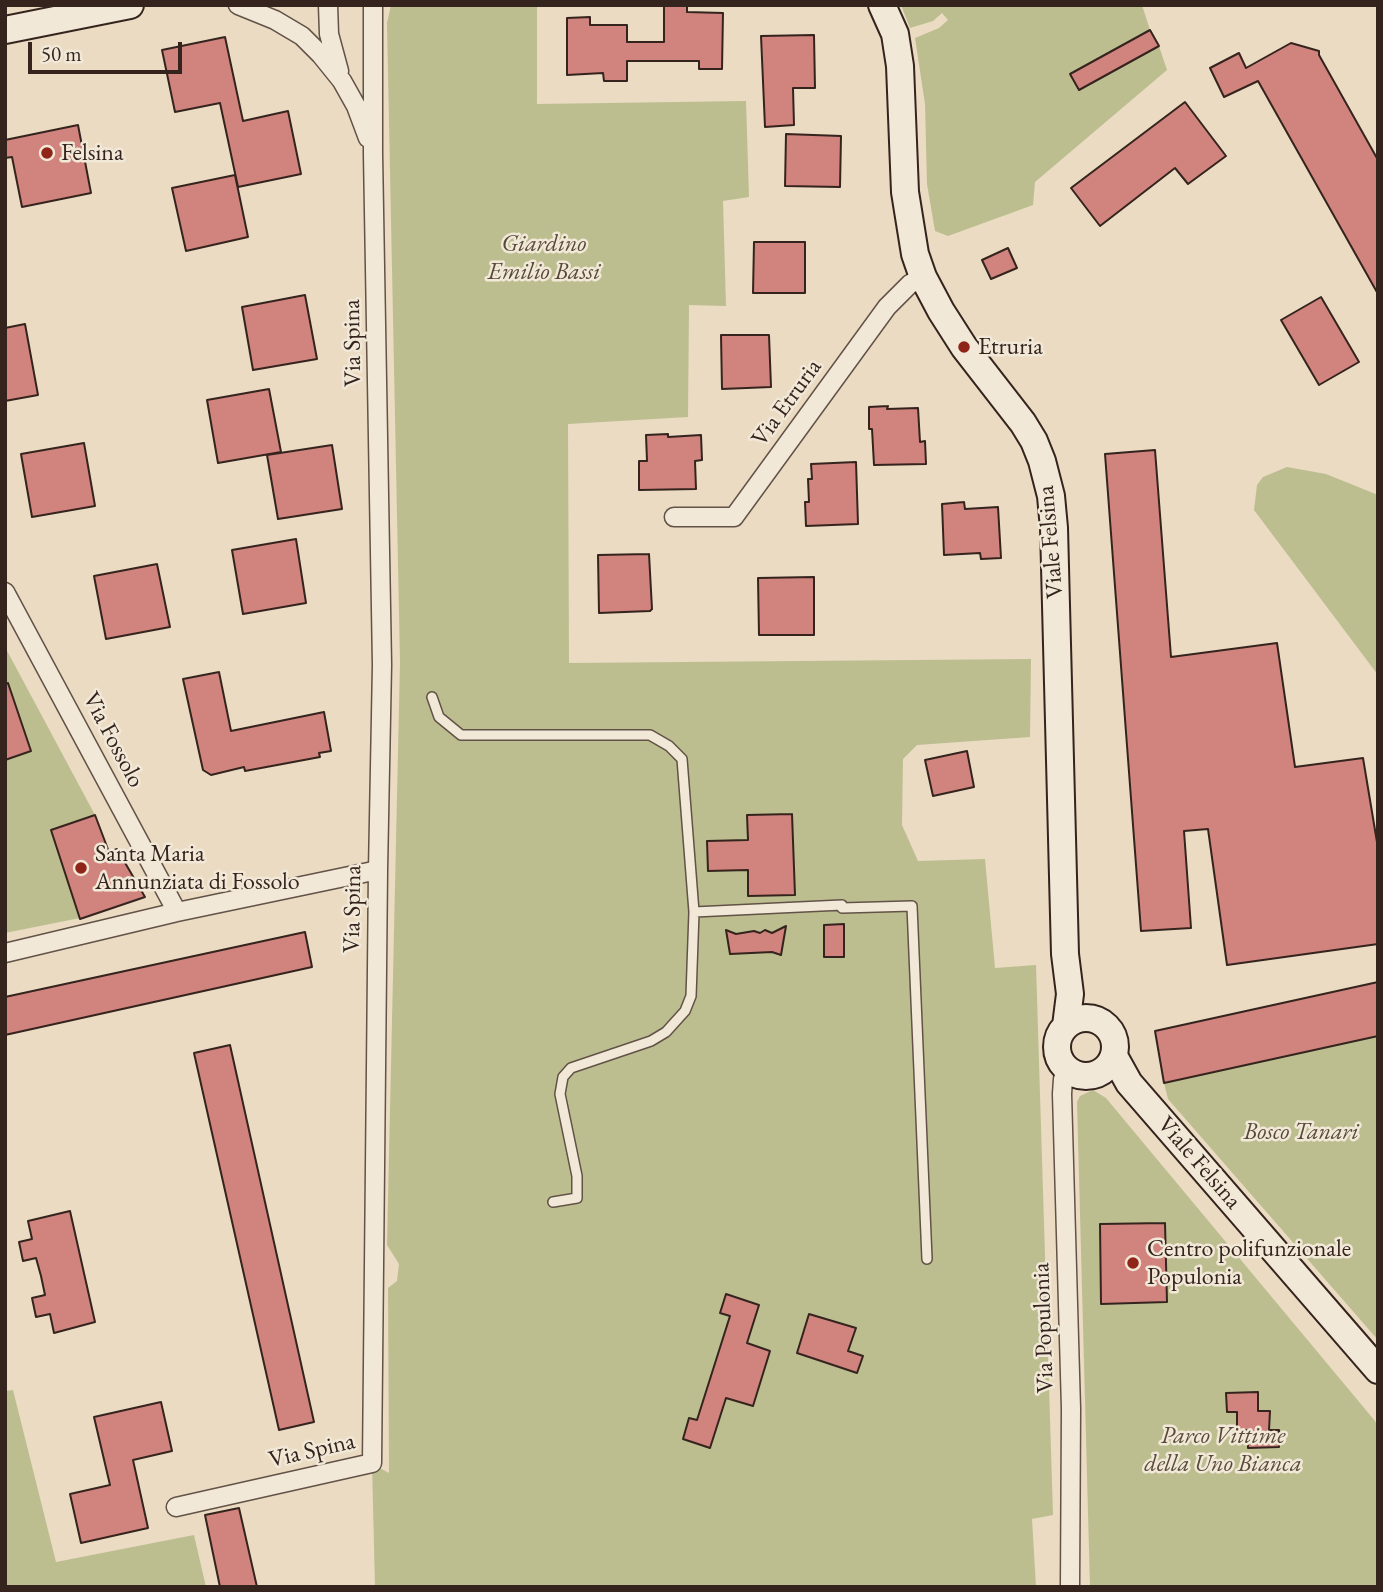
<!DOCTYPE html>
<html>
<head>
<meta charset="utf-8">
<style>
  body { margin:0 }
  #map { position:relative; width:1383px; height:1592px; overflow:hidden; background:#eadbc2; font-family:"EB Garamond",serif }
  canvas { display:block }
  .frame { position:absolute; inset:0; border:7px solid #35241e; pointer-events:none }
  .scale { position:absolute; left:28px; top:42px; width:154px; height:32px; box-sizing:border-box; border:4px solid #35241e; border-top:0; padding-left:9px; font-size:21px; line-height:24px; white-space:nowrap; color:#35241e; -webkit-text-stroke:5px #f1e8d7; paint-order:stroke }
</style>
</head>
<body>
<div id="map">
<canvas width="1383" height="1592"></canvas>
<div class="frame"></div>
<div class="scale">50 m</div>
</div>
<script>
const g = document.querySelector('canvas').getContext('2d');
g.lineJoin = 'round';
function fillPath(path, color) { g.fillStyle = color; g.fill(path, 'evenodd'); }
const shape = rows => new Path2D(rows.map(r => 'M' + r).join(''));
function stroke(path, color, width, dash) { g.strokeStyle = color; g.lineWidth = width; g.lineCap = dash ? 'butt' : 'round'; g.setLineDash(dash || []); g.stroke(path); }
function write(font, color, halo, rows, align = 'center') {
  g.font = font + ' "EB Garamond",serif'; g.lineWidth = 5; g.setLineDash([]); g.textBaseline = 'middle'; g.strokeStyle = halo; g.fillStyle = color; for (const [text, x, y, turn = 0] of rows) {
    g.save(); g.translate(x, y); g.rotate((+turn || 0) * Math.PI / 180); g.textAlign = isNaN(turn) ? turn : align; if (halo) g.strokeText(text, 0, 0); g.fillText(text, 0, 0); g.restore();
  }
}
fillPath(shape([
  [391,5,537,5,537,104,746,101,749,197,723,201,726,306,689,305,688,417,568,424,569,663,1031,659,1030,737,917,745,903,759,902,825,918,861,985,859,995,968,1036,965,1053,1515,1032,1519,1036,1587,375,1587,372,1464,389,1473,388,1288,397,1281,399,1264,387,1245,400,662,387,23],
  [901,5,1142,5,1150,30,1070,74,1079,90,1159,46,1167,70,1035,182,1033,205,948,236,935,231,927,184,925,104,915,38,939,28,948,20,942,13,933,21,910,28],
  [1287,467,1326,474,1378,495,1378,675,1254,510,1257,485,1263,477],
  [5,647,95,815,51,830,80,918,5,933],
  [1378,1036,1378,1340,1168,1099,1164,1083],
  [1093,1090,1106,1098,1375,1421,1378,1428,1378,1587,1090,1587,1077,1102,1080,1096],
  [13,1390,56,1562,194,1535,206,1587,5,1587,5,1391]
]), '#bcbe90');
const building = shape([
  [664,5,687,5,687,12,723,13,722,69,699,69,699,61,627,61,627,81,604,81,603,73,567,75,567,18,590,17,590,25,627,25,627,42,664,42,664,5],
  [1150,30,1159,46,1079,90,1070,74,1150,30],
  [814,35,815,88,793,88,794,125,765,127,761,36,814,35],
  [225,37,243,121,288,111,301,174,238,187,220,103,175,112,162,50,225,37],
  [1291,43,1319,51,1319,55,1378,160,1378,294,1258,81,1224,97,1210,68,1239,53,1246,68,1291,43],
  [1185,102,1226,156,1188,184,1175,168,1100,226,1071,188,1185,102],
  [78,125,91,193,22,207,12,157,5,158,5,140,78,125],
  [786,134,841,136,840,187,785,186,786,134],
  [235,175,248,237,186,251,172,188,235,175],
  [754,242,805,242,805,293,753,293,754,242],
  [1008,248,1017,268,991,279,982,260,1008,248],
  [305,295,317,359,253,370,242,307,305,295],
  [1321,297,1359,362,1319,385,1281,320,1321,297],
  [25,324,38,395,5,401,5,328,25,324],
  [721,335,769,335,771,387,722,389,721,335],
  [269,389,281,452,218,463,207,400,269,389],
  [888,406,887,409,918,408,920,442,925,441,926,464,874,465,872,429,869,429,869,407,888,406],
  [668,434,668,437,701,435,702,460,695,461,696,489,639,490,639,461,647,461,646,435,668,434],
  [84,443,95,506,32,517,21,454,84,443],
  [332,445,342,509,278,519,267,455,332,445],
  [1155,450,1171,657,1277,643,1295,767,1363,758,1378,848,1378,944,1227,965,1208,829,1184,831,1191,928,1141,931,1105,454,1155,450],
  [856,462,858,524,806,526,805,502,809,502,808,479,812,479,811,464,856,462],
  [964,502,965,509,998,507,1001,558,981,559,980,553,944,555,942,504,964,502],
  [296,539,306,603,243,614,232,550,296,539],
  [649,554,652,609,650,611,599,613,598,555,649,554],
  [157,564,170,627,106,639,94,576,157,564],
  [814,577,814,635,759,635,758,578,814,577],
  [219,672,231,731,324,712,331,751,319,753,320,757,245,771,244,767,211,775,203,770,183,679,219,672],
  [8,683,31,751,5,760,5,684,8,683],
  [967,751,974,787,933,796,925,760,967,751],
  [792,814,795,895,748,896,748,870,708,871,707,841,748,840,747,815,792,814],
  [95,815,109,852,117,849,145,897,80,919,51,830,95,815],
  [844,924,844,957,824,957,824,925,844,924],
  [786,926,781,955,772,952,730,954,726,930,736,934,754,931,760,933,765,930,772,933,786,926],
  [305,932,312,967,5,1035,5,997,305,932],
  [1378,982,1378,1036,1164,1083,1155,1031,1378,982],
  [230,1045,314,1422,279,1430,194,1053,230,1045],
  [70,1211,95,1322,54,1333,50,1314,36,1317,32,1298,45,1295,41,1276,36,1258,23,1261,19,1242,32,1239,28,1221,70,1211],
  [1165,1223,1167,1302,1101,1304,1100,1224,1165,1223],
  [726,1294,759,1305,747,1343,770,1351,753,1406,726,1398,710,1448,683,1439,689,1418,697,1420,730,1316,720,1313,726,1294],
  [809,1314,856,1328,848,1351,863,1356,857,1373,797,1353,809,1314],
  [1258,1392,1258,1411,1270,1411,1269,1430,1279,1430,1279,1447,1248,1448,1247,1430,1237,1431,1237,1412,1227,1412,1226,1393,1258,1392],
  [161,1402,172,1451,133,1460,148,1528,81,1543,70,1494,110,1485,94,1417,161,1402],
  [239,1508,257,1587,220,1587,205,1515,239,1508]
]);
fillPath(building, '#d1837d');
stroke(building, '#35241e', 2);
const lane = shape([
  [432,697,439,717,461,735,650,735,669,746,682,759,694,912],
  [842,908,912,906,927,1259],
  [553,1202,577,1198,577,1176,560,1094,563,1077,571,1068,651,1041,666,1032,685,1011,691,996,694,912,842,905]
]);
const street = shape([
  [238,5,275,20,302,36,321,55,342,81,356,106,368,138],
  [328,5,329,34,339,71],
  [674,517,734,517,887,307,910,284,923,277],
  [5,592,177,912],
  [5,953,177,912,378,870],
  [1068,1070,1063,1079,1062,1094,1071,1409,1070,1587],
  [176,1507,372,1463,378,870,382,665,373,154,373,5]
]);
const secondary = shape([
  [882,5,895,34,900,66,905,192,915,254,923,277,941,311,964,347,1023,423,1034,441,1042,461,1051,496,1054,528,1065,954,1070,994,1066,1026],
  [5,30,130,5],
  '1057 1047a29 29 0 1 1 58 0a29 29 0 1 1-58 0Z',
  [1114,1056,1129,1083,1378,1370]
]);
stroke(lane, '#625247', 12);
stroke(street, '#625247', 21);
stroke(secondary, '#35241e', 30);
stroke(lane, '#f1e8d7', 9);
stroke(street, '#f1e8d7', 18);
stroke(secondary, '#f1e8d7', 26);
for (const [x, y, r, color] of [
  [47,153,7,"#8f2418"],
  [964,347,7,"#8f2418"],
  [81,868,7,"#8f2418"],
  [1133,1263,7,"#8f2418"]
]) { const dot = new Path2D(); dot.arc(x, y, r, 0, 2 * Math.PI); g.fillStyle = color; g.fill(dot); stroke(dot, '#f1e8d7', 2.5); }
write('24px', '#35241e', '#f1e8d7', [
  ["Felsina",61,153],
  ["Etruria",978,347],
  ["Santa Maria",95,854],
  ["Annunziata di Fossolo",95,882],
  ["Centro polifunzionale",1147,1249],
  ["Populonia",1147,1277]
], 'left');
write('italic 24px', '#574a3a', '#f1e8d7', [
  ["Giardino",544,244],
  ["Emilio Bassi",544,272],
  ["Bosco Tanari",1301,1132],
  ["Parco Vittime",1223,1436],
  ["della Uno Bianca",1223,1464]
]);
write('24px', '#35241e', '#f1e8d7', [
  ["Via Spina",353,343,-91],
  ["Via Etruria",787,403,-54],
  ["Viale Felsina",1051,542,-95],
  ["Via Fossolo",113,740,62],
  ["Via Spina",353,909,-89],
  ["Viale Felsina",1199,1163,49],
  ["Via Populonia",1044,1328,-92],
  ["Via Spina",312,1451,-13]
]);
</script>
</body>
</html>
